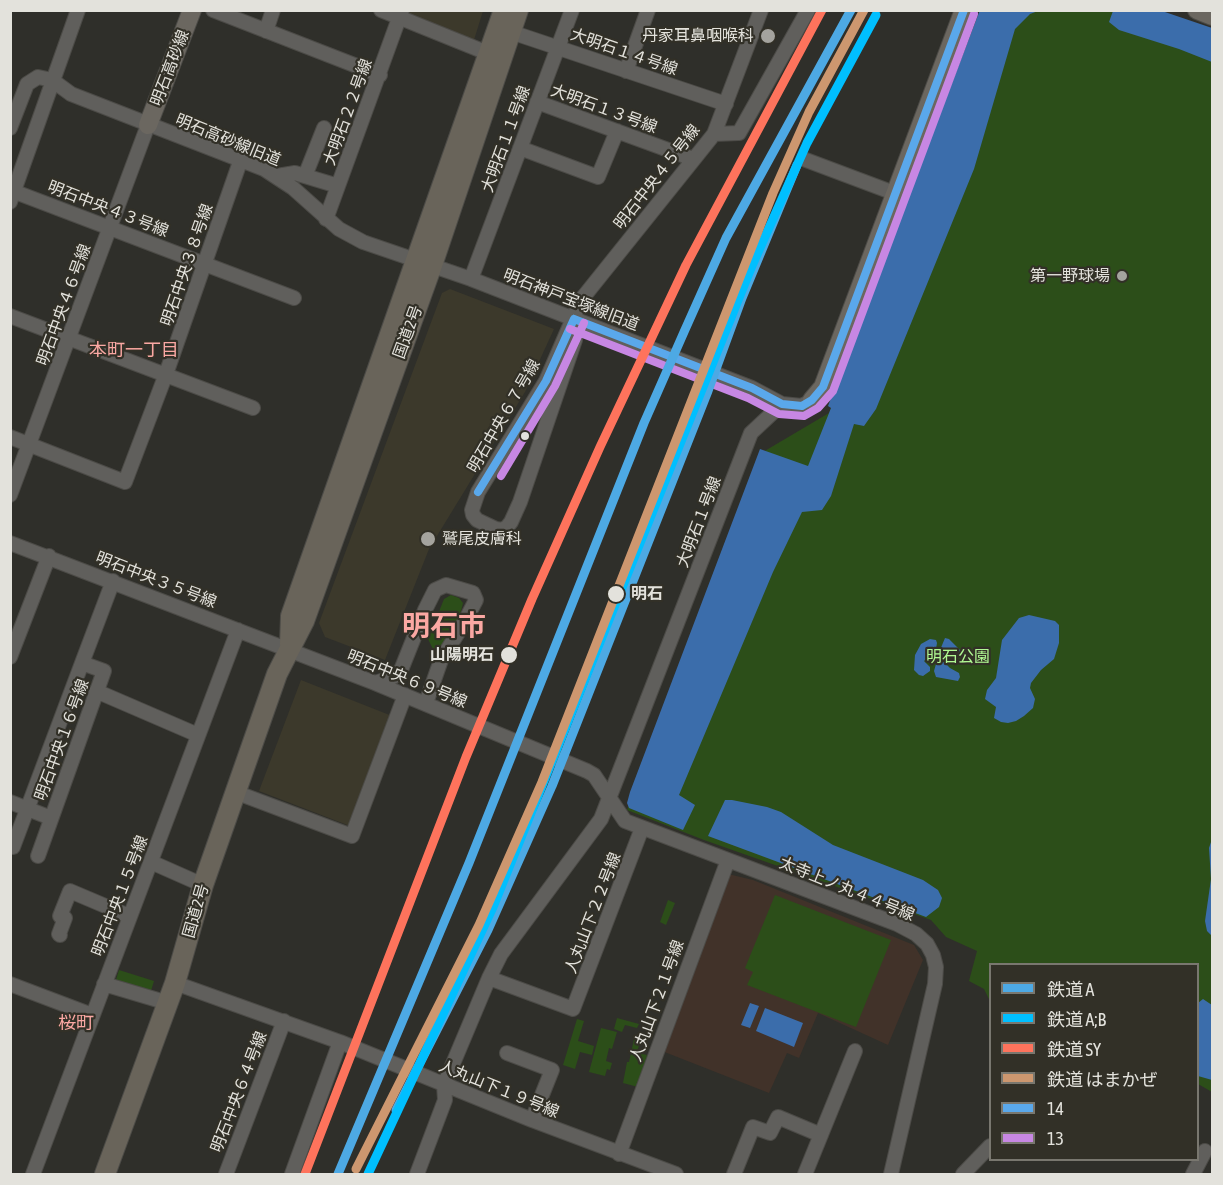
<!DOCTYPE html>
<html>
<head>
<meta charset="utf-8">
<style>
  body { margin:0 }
  #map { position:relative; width:1223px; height:1185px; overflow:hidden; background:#2f2f2a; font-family:"Asap Condensed","Noto Sans JP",sans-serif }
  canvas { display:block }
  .frame { position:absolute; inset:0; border:12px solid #e3e2dc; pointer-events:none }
  .legend { position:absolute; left:989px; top:963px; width:210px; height:198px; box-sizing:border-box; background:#323027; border:2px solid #79776f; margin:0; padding:8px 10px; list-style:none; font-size:18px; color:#e3e2dc }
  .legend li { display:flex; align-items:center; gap:12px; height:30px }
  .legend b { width:30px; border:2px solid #79776f }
</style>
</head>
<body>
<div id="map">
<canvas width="1223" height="1185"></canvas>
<div class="frame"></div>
<ul class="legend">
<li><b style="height:8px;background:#4da9e4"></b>鉄道 A</li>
<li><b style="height:8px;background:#00bfff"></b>鉄道 A;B</li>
<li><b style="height:8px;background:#fe735c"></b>鉄道 SY</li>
<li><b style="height:8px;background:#cd976f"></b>鉄道 はまかぜ</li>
<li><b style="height:8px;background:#5aa8eb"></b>14</li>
<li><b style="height:8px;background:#c787e3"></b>13</li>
</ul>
</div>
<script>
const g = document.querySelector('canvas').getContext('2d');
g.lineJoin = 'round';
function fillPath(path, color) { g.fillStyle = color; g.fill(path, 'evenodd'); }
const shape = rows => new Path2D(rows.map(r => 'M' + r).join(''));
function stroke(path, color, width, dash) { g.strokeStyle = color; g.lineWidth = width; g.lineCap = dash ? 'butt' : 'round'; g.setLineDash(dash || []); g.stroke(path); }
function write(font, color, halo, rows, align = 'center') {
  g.font = font + ' "Asap Condensed","Noto Sans JP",sans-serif'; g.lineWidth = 4.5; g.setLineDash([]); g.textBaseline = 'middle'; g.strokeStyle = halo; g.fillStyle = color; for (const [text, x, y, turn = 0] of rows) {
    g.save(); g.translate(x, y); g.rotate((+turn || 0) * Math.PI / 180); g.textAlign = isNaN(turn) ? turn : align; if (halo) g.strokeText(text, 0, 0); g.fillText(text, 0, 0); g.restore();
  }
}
fillPath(shape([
  [407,10,483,11,474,40,411,17],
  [450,289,554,329,525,392,429,549,385,660,325,637,319,623,442,293],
  [301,680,392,716,350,826,259,791]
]), '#3c392b');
fillPath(shape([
  [728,874,753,880,914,945,923,960,888,1045,818,1013,799,1058,787,1053,769,1093,662,1051]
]), '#413229');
fillPath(shape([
  [982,11,1154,11,1212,31,1212,1092,1198,1084,1198,964,990,964,990,1001,984,989,969,981,977,951,946,937,931,920,704,840,627,810,763,452,829,413],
  [451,595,459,598,463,603,458,623,441,649,434,651,428,639,444,599],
  [775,895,891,940,856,1027,747,985,753,972,745,968],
  [668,900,675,903,666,925,660,922],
  [119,970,154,981,150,994,115,983],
  [617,1018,639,1024,637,1028,625,1025,622,1032,614,1029],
  [577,1019,584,1021,578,1041,594,1046,592,1055,580,1052,575,1069,563,1065],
  [601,1028,617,1032,612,1049,609,1048,606,1061,612,1063,610,1070,607,1069,605,1076,589,1072],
  [634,1039,640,1041,637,1053,647,1055,638,1087,623,1083,627,1062,629,1062]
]), '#2c4e19');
fillPath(shape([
  [980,10,1038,11,1030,14,1015,29,974,169,876,409,864,426,854,424,831,496,822,510,802,512,773,572,679,795,695,805,683,830,629,808,627,803,630,792,760,449,808,466,831,408,828,406],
  [1113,11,1162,11,1212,28,1212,62,1179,49,1119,30,1109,22],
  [1029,615,1055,621,1059,625,1059,643,1054,659,1041,670,1031,683,1030,688,1035,699,1033,708,1024,716,1016,721,1008,723,1001,722,994,718,996,707,985,699,987,690,996,678,1002,640,1019,618],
  [945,638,949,639,961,651,961,655,953,655,947,661,947,665,950,668,959,673,960,677,958,681,936,677,934,671,936,664,942,659,943,655,940,650],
  [930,639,936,640,937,643,936,649,924,661,930,667,930,671,923,676,919,675,914,670,915,655,921,644],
  [725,800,732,800,767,807,781,812,833,845,923,880,938,890,942,898,939,907,926,917,708,836],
  [1212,839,1212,936,1207,931,1205,921,1211,879,1209,848],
  [1203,999,1212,1005,1212,1080,1198,1076,1198,1003],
  [750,1003,759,1006,750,1028,741,1025],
  [765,1008,803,1023,794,1047,756,1031]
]), '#3b6dab');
const minor = shape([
  [213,10,380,75],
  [381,10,490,54],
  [266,31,273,10],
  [511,32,726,104],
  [626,71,648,10],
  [537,102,693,159],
  [10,128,27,84,38,77,52,80,71,94,264,169,293,188,339,229,363,242,471,279,752,388,782,404,802,406,812,400],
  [714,134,739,133,808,10],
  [520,148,598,177,617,131],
  [806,160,894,193],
  [277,176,295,173,338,186],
  [305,176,324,128],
  [10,190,294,298],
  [10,202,78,10],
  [326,219,402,10],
  [471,279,572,10],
  [10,316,253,408],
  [574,319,575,340,520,502,511,522,507,527,502,530,496,529,477,520,473,515,472,510,478,492,546,381,581,300,714,134,761,10],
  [10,437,125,482,166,374,241,159],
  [10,495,148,125],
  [10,543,375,683,587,771,594,775,625,821,897,924,916,934,927,944,933,955,936,967,935,984,891,1174],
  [10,657,49,556],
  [375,683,393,677,401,670,425,610,435,590,446,585,473,593,476,600,464,623,441,660,426,703],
  [96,691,198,735],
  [235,792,352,836,405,695],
  [10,802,51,818],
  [10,845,13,847,82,663],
  [38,856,104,671,82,663,113,581],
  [151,862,203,885],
  [60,935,59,934,65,918,60,916,70,891,129,916],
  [489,978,573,1009,642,828],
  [175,983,340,1042,532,1120,676,1174],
  [10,984,92,1015],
  [104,984,168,1003],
  [507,1053,552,1070,532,1120],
  [619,1154,728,860],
  [33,1174,238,630],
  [226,1174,284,1021],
  [292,1174,340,1042],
  [417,1174,445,1100,444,1085,489,978,501,954,601,819,751,433,782,404],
  [734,1174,753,1127,770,1133,778,1117,821,1135],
  [805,1174,855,1051],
  [963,1174,990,1146],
  [1193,1174,1205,1151]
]);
const major = shape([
  [1197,10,1212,16],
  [148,125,192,10],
  [812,400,823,387,964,10]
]);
const highway = shape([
  [290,644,291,616,504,10],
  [105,1174,175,983,203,885,277,674,304,621,432,265,518,10]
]);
stroke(minor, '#4c4b47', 16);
stroke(major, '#4c4b47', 20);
stroke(highway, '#4c4b47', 22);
stroke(minor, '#605f5c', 14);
stroke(major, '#6b6760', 18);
stroke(highway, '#69645a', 20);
stroke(shape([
  [574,319,752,388,782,404,802,406,812,400,823,387,964,10],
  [478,492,546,381,574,319]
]), '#5aa8eb', 8);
stroke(shape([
  [570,329,748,398,779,414,804,416,818,408,833,391,974,14],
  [501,476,555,386,584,323]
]), '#c787e3', 8);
stroke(shape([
  [396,1110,488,930,552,786,708,391,742,298,797,165],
  [338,1174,469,863,644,423,684,332,726,238,851,10]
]), '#4da9e4', 9);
stroke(shape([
  [368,1174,493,907,751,268,807,143,876,15]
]), '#00bfff', 9);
stroke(shape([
  [305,1174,466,757,532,599,600,447,686,265,822,10]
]), '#fe735c', 9);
stroke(shape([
  [356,1169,479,925,542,782,773,193,809,112,864,10]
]), '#cd976f', 9);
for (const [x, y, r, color] of [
  [768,36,8,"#a4a39e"],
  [1122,276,6,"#a4a39e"],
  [525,436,5,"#e3e2dc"],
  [428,539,8,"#a4a39e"],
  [616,594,9,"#e3e2dc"],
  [509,655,9,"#e3e2dc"]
]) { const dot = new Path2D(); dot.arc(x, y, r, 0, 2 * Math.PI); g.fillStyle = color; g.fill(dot); stroke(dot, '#323027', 2); }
write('16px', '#e3e2dc', '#323027', [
  ["丹家耳鼻咽喉科",754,36],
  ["第一野球場",1110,276],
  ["鷲尾皮膚科",442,539,"left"]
], 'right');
write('16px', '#e3e2dc', '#323027', [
  ["大明石１４号線",624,52,19],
  ["明石高砂線",170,68,-69],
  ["大明石１３号線",604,109,20],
  ["大明石２２号線",348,112,-70],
  ["大明石１１号線",506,139,-70],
  ["明石高砂線旧道",228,140,22],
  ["明石中央４５号線",657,177,-52],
  ["明石中央４３号線",108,209,21],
  ["明石中央３８号線",187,265,-71],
  ["明石神戸宝塚線旧道",571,300,21],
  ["明石中央４６号線",64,305,-70],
  ["国道2号",408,332,-70],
  ["明石中央６７号線",504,416,-60],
  ["大明石１号線",699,522,-69],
  ["明石中央３５号線",156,580,21],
  ["明石中央６９号線",407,679,22],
  ["明石中央１６号線",62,740,-70],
  ["太寺上ノ丸４４号線",847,889,22],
  ["明石中央１５号線",120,896,-69],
  ["国道2号",196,911,-74],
  ["人丸山下２２号線",593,913,-69],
  ["人丸山下２１号線",657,1001,-70],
  ["人丸山下１９号線",499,1089,22],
  ["明石中央６４号線",239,1092,-69]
]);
write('bold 16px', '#e3e2dc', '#323027', [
  ["明石",631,594],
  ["山陽明石",494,655,"right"]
], 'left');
write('16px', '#b1fa93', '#323027', [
  ["明石公園",958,657]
]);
write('18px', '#fba8a3', '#323027', [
  ["本町一丁目",134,350],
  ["桜町",76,1023]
]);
write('bold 28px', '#fba8a3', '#323027', [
  ["明石市",444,626]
]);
</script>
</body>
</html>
